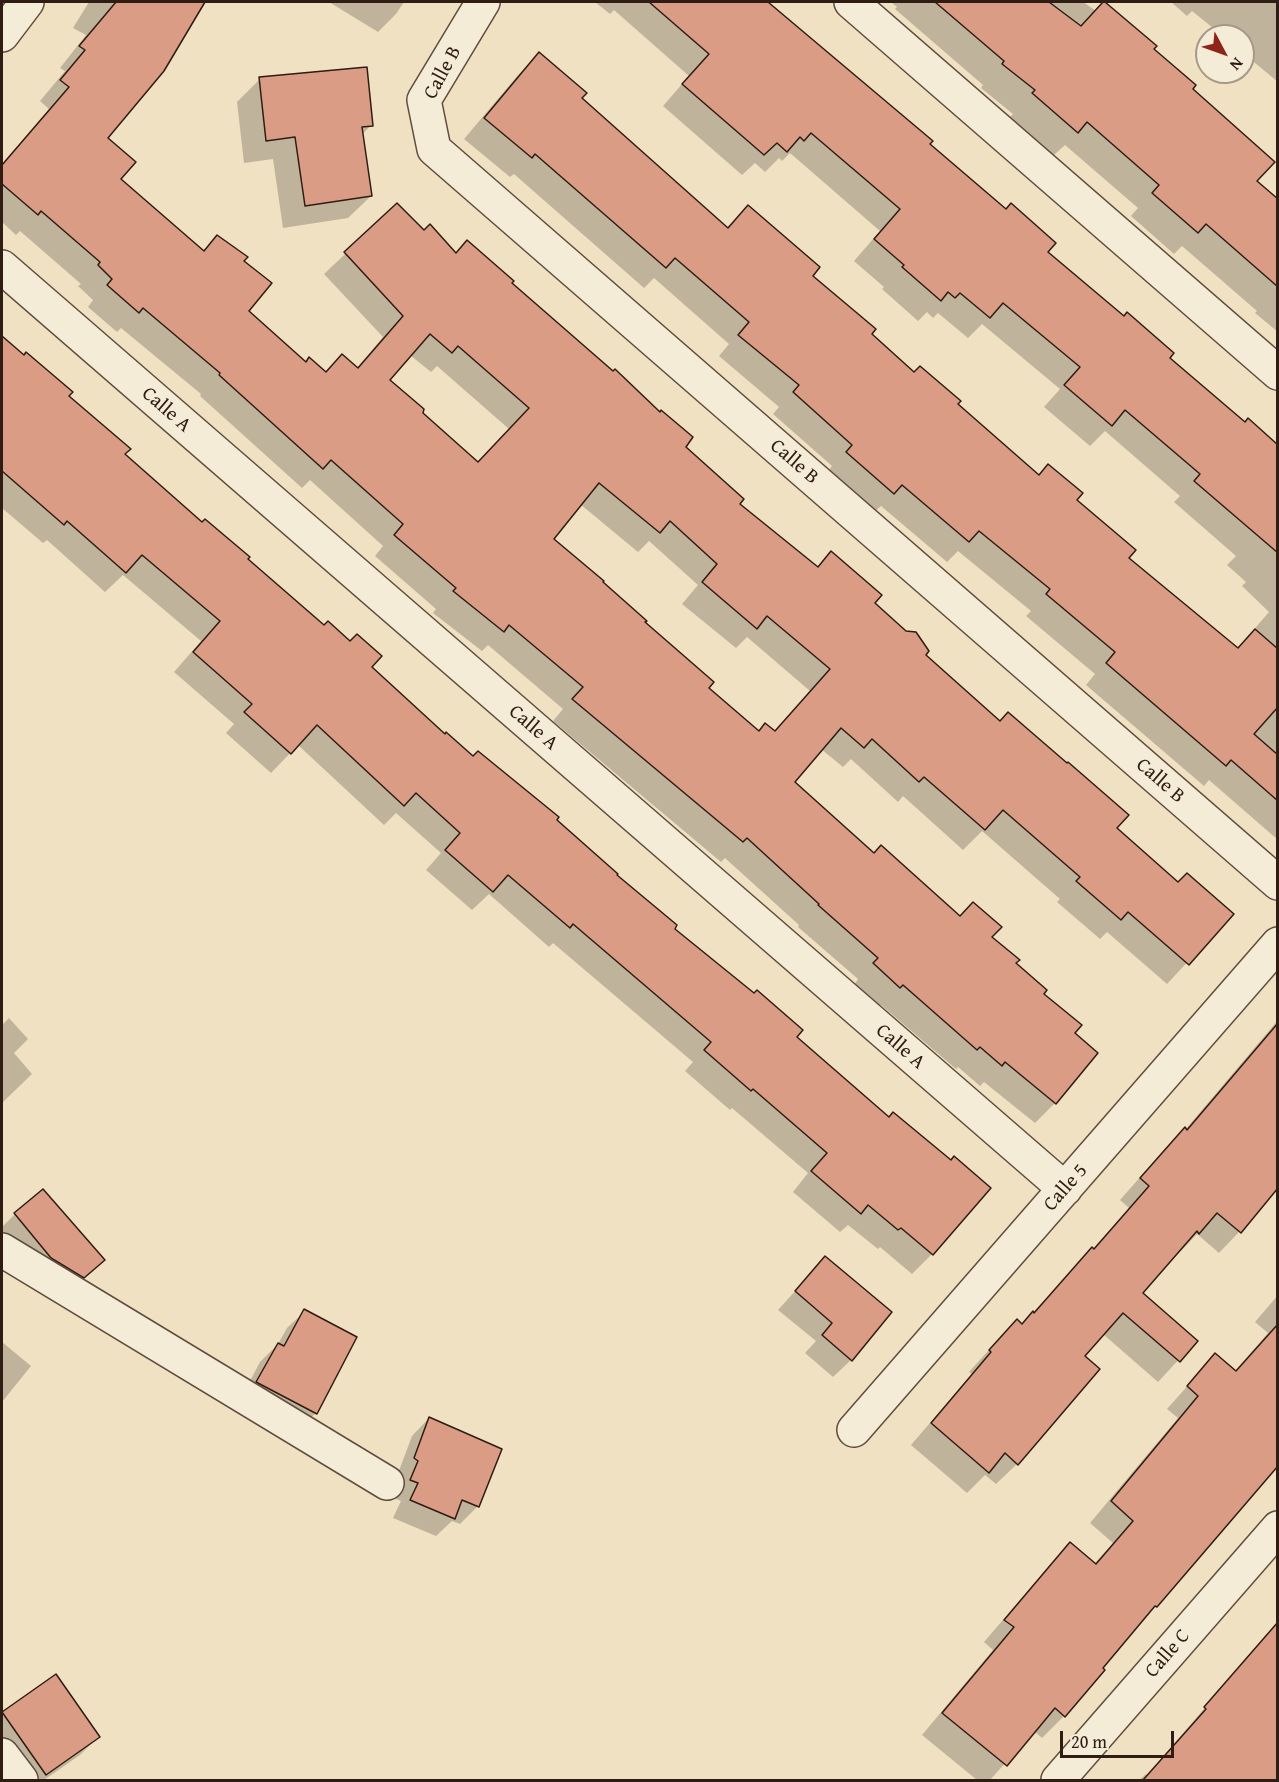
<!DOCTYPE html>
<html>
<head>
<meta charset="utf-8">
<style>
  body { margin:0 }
  #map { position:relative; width:1279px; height:1782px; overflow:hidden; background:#efe1c2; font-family:"Gentium Book Plus",serif }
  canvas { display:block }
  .frame { position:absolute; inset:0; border:3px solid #2f1c13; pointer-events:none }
  .north { position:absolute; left:1195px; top:24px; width:60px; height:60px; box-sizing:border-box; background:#f5ecd7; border:2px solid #a69989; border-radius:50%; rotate:131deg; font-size:16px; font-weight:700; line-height:24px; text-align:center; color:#2f1c13 }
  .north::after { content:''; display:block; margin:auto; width:21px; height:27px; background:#8f2418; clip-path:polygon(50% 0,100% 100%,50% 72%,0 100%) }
  .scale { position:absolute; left:1060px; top:1731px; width:114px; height:27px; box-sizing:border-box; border:3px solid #2f1c13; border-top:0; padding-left:8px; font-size:18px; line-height:21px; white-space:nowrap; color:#2f1c13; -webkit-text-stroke:4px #f5ecd7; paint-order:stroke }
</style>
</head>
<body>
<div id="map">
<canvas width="1279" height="1782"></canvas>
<div class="frame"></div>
<div class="north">N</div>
<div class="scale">20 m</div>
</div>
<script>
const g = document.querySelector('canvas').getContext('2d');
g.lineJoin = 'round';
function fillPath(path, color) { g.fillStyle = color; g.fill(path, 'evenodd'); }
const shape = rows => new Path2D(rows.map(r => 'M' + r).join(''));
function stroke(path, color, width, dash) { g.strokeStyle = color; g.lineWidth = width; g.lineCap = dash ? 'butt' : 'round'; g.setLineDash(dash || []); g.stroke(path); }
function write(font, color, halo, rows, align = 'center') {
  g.font = font + ' "Gentium Book Plus",serif'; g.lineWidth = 4.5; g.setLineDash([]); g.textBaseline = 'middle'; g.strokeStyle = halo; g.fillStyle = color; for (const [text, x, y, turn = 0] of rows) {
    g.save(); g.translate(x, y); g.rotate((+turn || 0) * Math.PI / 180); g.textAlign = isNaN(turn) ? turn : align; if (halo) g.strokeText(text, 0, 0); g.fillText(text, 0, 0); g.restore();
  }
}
fillPath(shape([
  [89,2,198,2,202,4,106,139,119,179,202,252,217,237,242,261,247,311,305,363,325,373,356,369,383,337,324,274,397,205,424,232,455,254,510,283,684,447,738,504,817,568,831,553,873,603,924,655,1115,828,1178,884,1232,914,1167,984,1107,932,1100,939,1057,902,1060,899,982,831,963,850,903,796,898,802,851,759,843,767,821,749,793,782,874,855,960,918,990,937,1041,994,1073,1034,1055,1103,1035,1123,984,1082,980,1086,958,1067,956,1069,881,1005,879,1007,854,985,858,979,798,927,799,925,725,858,721,862,553,721,563,709,488,645,482,651,433,613,436,609,375,556,383,546,310,480,302,488,200,396,201,394,121,328,117,332,88,307,93,300,78,286,81,284,20,231,16,235,2,222,2,164,49,109,40,101,65,71,60,68,86,35,73,28],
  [410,355,431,372,437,366,509,429,477,463,421,413,388,380],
  [580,504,638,552,649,541,698,585,682,604,736,648,747,637,810,691,774,732,758,732,707,688,643,622,552,539],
  [329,2,404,2,396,14,378,32],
  [595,2,766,2,931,141,928,145,1046,252,1245,424,1278,446,1278,840,1209,780,1204,786,1086,685,1095,674,1026,616,1031,611,958,551,947,562,881,506,872,514,826,474,832,466,773,414,779,407,719,356,729,344,654,278,644,288,514,174,510,177,464,139,518,75,539,54,580,98,726,228,748,207,811,276,869,334,914,374,956,405,1038,476,1075,500,1127,558,1237,649,1269,612,1242,586,1246,582,1227,565,1236,556,1174,502,1180,496,1105,431,1090,446,1044,407,1060,389,982,324,968,338,938,313,933,318,927,312,918,321,882,289,884,287,854,261,880,231,790,153,782,161,779,158,765,172,755,163,742,175,663,106,689,76,614,10,610,14],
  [891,2,1083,2,1152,49,1191,89,1255,181,1278,201,1278,332,1255,313,1257,311,1182,246,1174,254,1131,216,1138,208,1065,145,1054,155,1010,117,1013,114,981,88,983,85,895,9,897,7],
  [1171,2,1278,2,1278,82,1243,53,1243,36,1223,36,1192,11,1187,16],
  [260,79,371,125,362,135,371,196,348,218,283,228,273,159,244,163,237,102],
  [2,338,67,396,123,455,370,667,445,736,555,820,673,929,795,1037,932,1254,912,1274,880,1247,878,1249,848,1225,840,1232,793,1192,808,1173,732,1108,730,1110,685,1071,693,1062,553,943,549,947,489,894,472,910,426,870,441,853,396,813,384,825,298,745,271,773,226,733,234,724,174,672,201,641,123,575,105,592,47,540,43,543,2,508],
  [9,1018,28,1039,14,1053,32,1074,2,1103,2,1025],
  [1278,1020,1278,1186,1239,1232,1219,1253,1197,1234,1141,1293,1196,1341,1158,1382,1103,1334,1083,1357,1017,1464,996,1484,985,1475,967,1493,911,1445,972,1374,969,1372,996,1342,1017,1321,1021,1325,1092,1250,1129,1208,1120,1200,1164,1150,1185,1130],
  [15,1214,103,1260,65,1295,2,1237,2,1227],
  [825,1258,851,1360,833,1377,805,1353,816,1341,778,1310],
  [1278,1295,1278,1466,1252,1494,1156,1606,1137,1625,1064,1716,1042,1738,1034,1731,990,1780,977,1780,922,1735,993,1650,984,1642,1049,1566,1070,1544,1094,1564,1113,1543,1090,1523,1178,1418,1167,1409,1215,1355,1234,1372,1268,1333,1255,1322],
  [305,1311,316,1413,298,1430,240,1400,260,1362,278,1344,287,1328],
  [2,1342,31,1366,2,1402],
  [429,1418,478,1506,460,1524,452,1521,436,1536,393,1518,401,1501,394,1498,397,1476,412,1436],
  [1278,1623,1278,1778,1275,1780,1139,1780,1146,1774,1147,1775],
  [3,1713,98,1737,80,1755,44,1780,20,1780,2,1754,2,1715]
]), '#0003');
const building = shape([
  [116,2,205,2,164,71,108,138,136,162,121,179,204,251,217,235,248,257,244,261,272,283,249,311,306,362,309,357,326,372,342,354,358,368,403,316,344,252,397,203,424,230,430,224,456,253,467,240,514,281,512,283,613,371,615,369,660,412,661,410,693,437,686,447,744,499,740,504,818,567,831,551,882,595,875,603,906,631,916,632,929,651,926,655,1000,721,1008,712,1067,763,1068,762,1129,815,1117,828,1178,882,1187,873,1234,914,1189,965,1128,912,1121,920,1076,881,1080,877,1003,810,985,830,924,777,919,782,872,739,864,748,841,728,795,782,874,853,881,845,960,916,973,902,1002,927,992,937,1020,960,1016,963,1047,990,1044,994,1082,1025,1075,1033,1098,1053,1056,1104,1005,1062,1002,1066,980,1047,977,1050,903,985,900,988,873,963,878,958,818,905,819,904,747,838,743,842,572,699,583,687,509,625,504,632,453,591,456,588,394,535,403,524,331,460,323,469,219,375,220,373,143,308,139,313,107,285,112,279,98,265,100,262,41,211,38,215,2,184,2,165,69,87,60,80,85,50,79,46,116,2],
  [430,334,452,353,458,346,529,408,478,462,423,413,424,409,390,380,430,334],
  [599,483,660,533,670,521,717,564,702,582,757,629,767,616,830,669,775,731,765,723,759,731,709,688,714,682,645,622,647,621,603,582,604,581,554,539,599,483],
  [649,2,768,2,933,141,930,144,1006,209,1011,203,1056,243,1048,252,1124,316,1127,312,1174,353,1170,358,1245,422,1248,418,1278,445,1278,553,1194,481,1200,474,1125,410,1112,426,1064,385,1080,367,1003,303,990,318,960,293,955,298,948,292,941,301,902,267,904,265,874,239,900,209,811,133,804,141,800,137,787,152,777,143,764,155,682,84,709,54,649,2],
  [935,2,1049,2,1081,26,1103,2,1105,2,1157,46,1154,49,1196,85,1193,89,1275,162,1257,181,1278,199,1278,287,1206,224,1198,233,1152,193,1159,185,1087,122,1078,133,1032,93,1035,90,1002,64,1004,61,935,2],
  [539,52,587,93,582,98,728,228,748,205,820,267,813,276,876,329,872,334,914,372,920,366,961,401,958,404,1039,475,1048,464,1083,493,1077,500,1136,550,1129,558,1238,648,1255,629,1278,649,1278,707,1254,734,1278,755,1278,801,1231,760,1226,766,1106,663,1115,652,1046,594,1050,589,979,531,969,542,902,485,894,494,846,452,852,445,793,392,799,385,738,335,749,322,675,258,666,268,535,154,532,158,484,118,539,52],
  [367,67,373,126,362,127,372,196,305,206,295,137,266,141,259,77,367,67],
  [2,336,24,355,26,352,73,392,69,396,131,449,125,454,202,522,205,519,250,557,248,559,324,625,328,621,350,641,357,634,382,656,372,667,445,734,446,732,473,756,478,751,559,817,557,820,618,874,617,875,677,925,675,929,754,993,757,990,803,1030,797,1037,889,1117,893,1112,951,1160,954,1156,991,1188,933,1255,901,1228,898,1230,868,1205,861,1214,811,1171,827,1153,753,1089,751,1091,704,1050,711,1042,573,924,570,928,508,875,493,892,445,850,460,833,416,793,404,806,317,725,291,754,244,712,252,704,193,652,220,621,142,555,126,573,67,521,64,525,2,471,2,336],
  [1278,1023,1278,1188,1241,1233,1217,1213,1199,1234,1197,1231,1143,1293,1198,1341,1180,1362,1123,1313,1085,1356,1100,1369,1018,1465,1005,1453,989,1473,931,1423,991,1352,989,1350,1017,1319,1022,1324,1033,1311,1034,1313,1092,1247,1094,1249,1149,1186,1140,1178,1185,1127,1187,1130,1278,1023],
  [43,1189,105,1260,84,1278,51,1258,14,1213,43,1189],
  [825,1256,892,1312,852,1361,822,1335,832,1323,795,1291,825,1256],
  [304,1309,357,1337,317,1414,256,1382,278,1343,284,1346,304,1309],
  [1278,1324,1278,1466,1157,1607,1155,1606,1103,1668,1105,1670,1065,1717,1055,1708,1007,1766,942,1713,1014,1627,1004,1620,1070,1542,1096,1564,1133,1521,1111,1501,1198,1396,1187,1386,1215,1353,1236,1371,1278,1324],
  [429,1417,502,1449,479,1507,462,1500,455,1519,410,1500,418,1483,410,1480,418,1461,414,1458,429,1417],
  [1278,1622,1278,1780,1143,1780,1206,1709,1204,1707,1278,1622],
  [56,1674,100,1737,46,1775,2,1712,56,1674]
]);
fillPath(building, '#db9c85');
stroke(building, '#2f1c13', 1.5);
const minor = shape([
  [483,2,424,100,434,149,1278,883],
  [851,2,1278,373],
  [2,35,27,2],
  [2,267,1065,1189],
  [2,1250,387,1483],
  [854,1430,1278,944],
  [2,1755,21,1780],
  [1058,1780,1278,1528]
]);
stroke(minor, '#5f4d3f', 36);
stroke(minor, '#f5ecd7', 33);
write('20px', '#2f1c13', '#f5ecd7', [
  ["Calle B",443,73,-62],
  ["Calle A",166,410,41],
  ["Calle B",794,462,41],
  ["Calle A",533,728,41],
  ["Calle B",1160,781,41],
  ["Calle A",900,1047,41],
  ["Calle 5",1066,1188,-49],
  ["Calle C",1168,1654,-49]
]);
</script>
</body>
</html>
